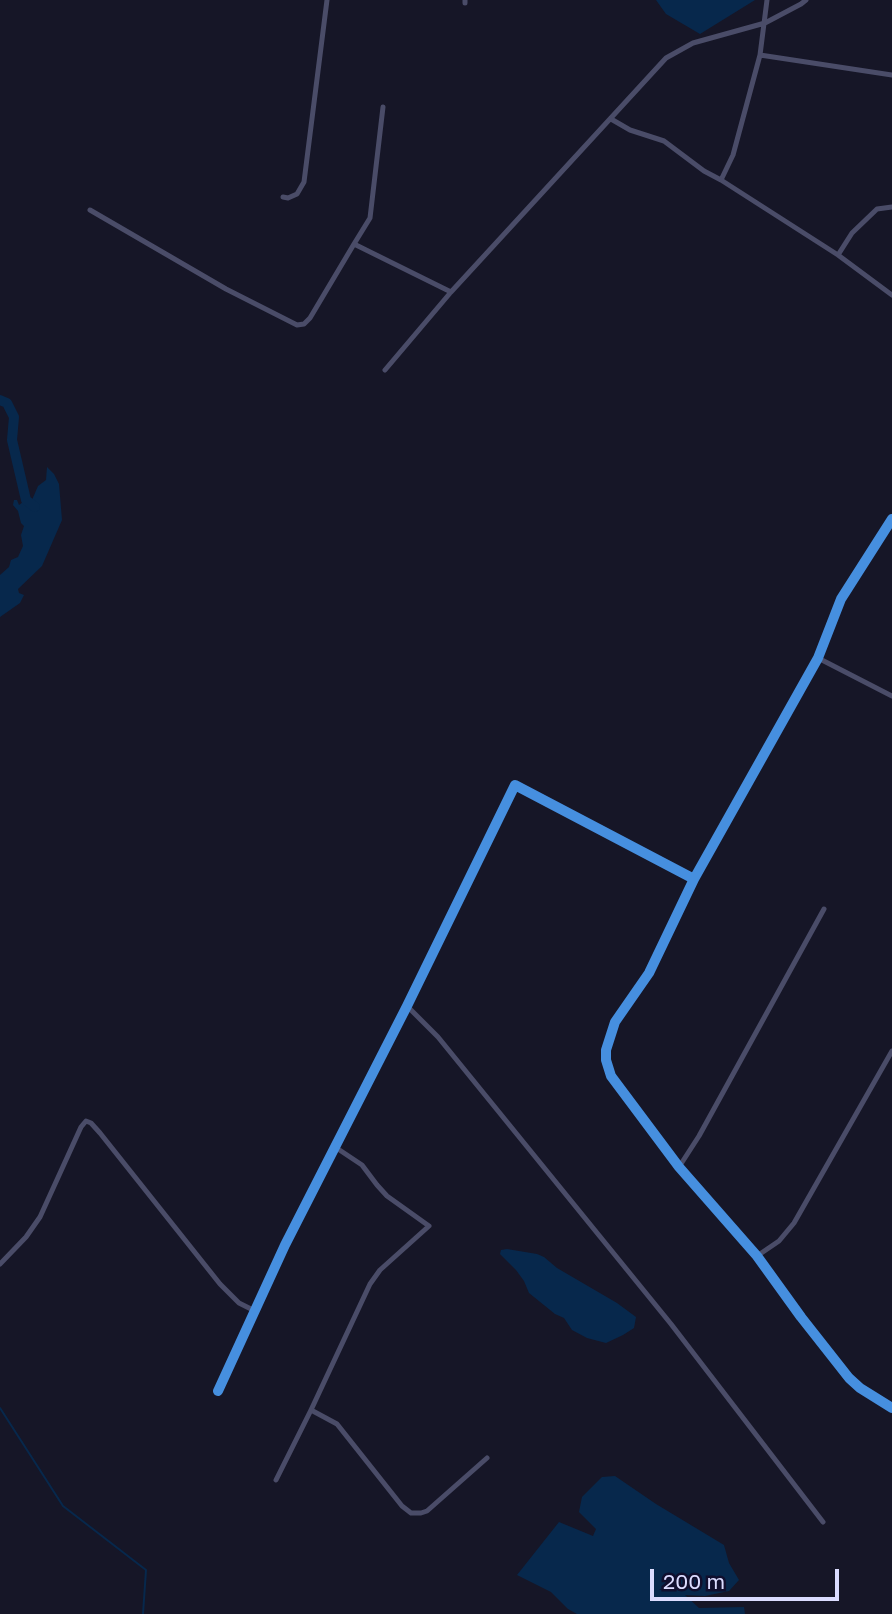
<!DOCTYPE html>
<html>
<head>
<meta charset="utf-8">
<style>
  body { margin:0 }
  #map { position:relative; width:892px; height:1614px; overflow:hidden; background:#161627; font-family:"Golos Text",sans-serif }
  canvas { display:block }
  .scale { position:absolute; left:650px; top:1569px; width:189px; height:32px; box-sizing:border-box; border:4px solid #dbdcff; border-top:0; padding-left:9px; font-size:21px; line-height:24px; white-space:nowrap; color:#dbdcff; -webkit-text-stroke:5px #100f2e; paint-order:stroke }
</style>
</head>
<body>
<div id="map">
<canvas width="892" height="1614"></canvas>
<div class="scale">200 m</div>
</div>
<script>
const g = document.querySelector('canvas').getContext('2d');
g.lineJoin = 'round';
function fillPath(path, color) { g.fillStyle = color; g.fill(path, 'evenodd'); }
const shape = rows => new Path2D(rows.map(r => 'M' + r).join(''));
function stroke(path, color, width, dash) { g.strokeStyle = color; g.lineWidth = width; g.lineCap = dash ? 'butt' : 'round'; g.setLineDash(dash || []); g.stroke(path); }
fillPath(shape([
  [656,0,755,0,700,34,666,14],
  [47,467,54,474,59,484,62,520,42,566,18,589,19,593,24,595,20,603,0,617,0,575,9,567,11,560,18,557,23,546,21,535,24,526,21,523,18,511,13,505,14,500,17,500,19,505,23,502,24,500,32,500,38,486,46,480],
  [507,1249,537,1254,544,1257,557,1268,617,1303,636,1317,634,1328,623,1335,606,1343,587,1338,572,1330,564,1318,555,1314,529,1293,524,1281,516,1270,500,1254,501,1250],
  [615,1476,656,1504,724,1545,729,1563,739,1580,729,1591,705,1596,685,1595,699,1608,744,1607,745,1614,577,1614,568,1609,551,1592,517,1575,559,1522,593,1536,596,1529,579,1512,582,1497,602,1477]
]), '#07284c');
stroke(shape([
  [0,1408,63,1506,146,1570,143,1614]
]), '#07284c', 2);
stroke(shape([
  [0,400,7,403,14,417,12,440,26,500,35,507]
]), '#07284c', 10);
stroke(shape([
  [767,0,760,55,733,155,721,180,838,255,892,295],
  [465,3,465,0],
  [760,55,892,75],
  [611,119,630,130,664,141,704,171,721,180],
  [283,197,288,198,297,194,304,182,327,0],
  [90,210,226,289,297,325,304,324,310,318,354,244,451,292],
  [354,244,370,218,383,107],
  [838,255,852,233,877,209,892,207],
  [385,370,451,292,666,58,693,43,765,23,801,4,806,0],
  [892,519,841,599,818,658,694,879,649,973,615,1022,606,1050,606,1060,611,1076,679,1167,757,1256,801,1317,849,1378,860,1388,892,1408],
  [818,658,892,696],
  [407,1006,438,1037,671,1324,823,1522],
  [679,1167,699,1136,824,909],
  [757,1256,779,1241,794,1223,892,1051],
  [0,1264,26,1237,40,1217,81,1127,86,1121,91,1123,100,1133,220,1284,239,1303,255,1311],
  [218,1391,285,1245,407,1006,515,785,694,879],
  [311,1410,337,1424,402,1506,411,1513,421,1513,427,1511,487,1458],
  [276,1480,311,1410,370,1284,380,1270,429,1226,387,1196,377,1185,362,1165,335,1147]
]), '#4a4c68', 5);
stroke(shape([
  [892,519,841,599,818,658,694,879,649,973,615,1022,606,1050,606,1060,611,1076,679,1167,757,1256,801,1317,849,1378,860,1388,892,1408],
  [218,1391,285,1245,407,1006,515,785,694,879]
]), '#468fdf', 10);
</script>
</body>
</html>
